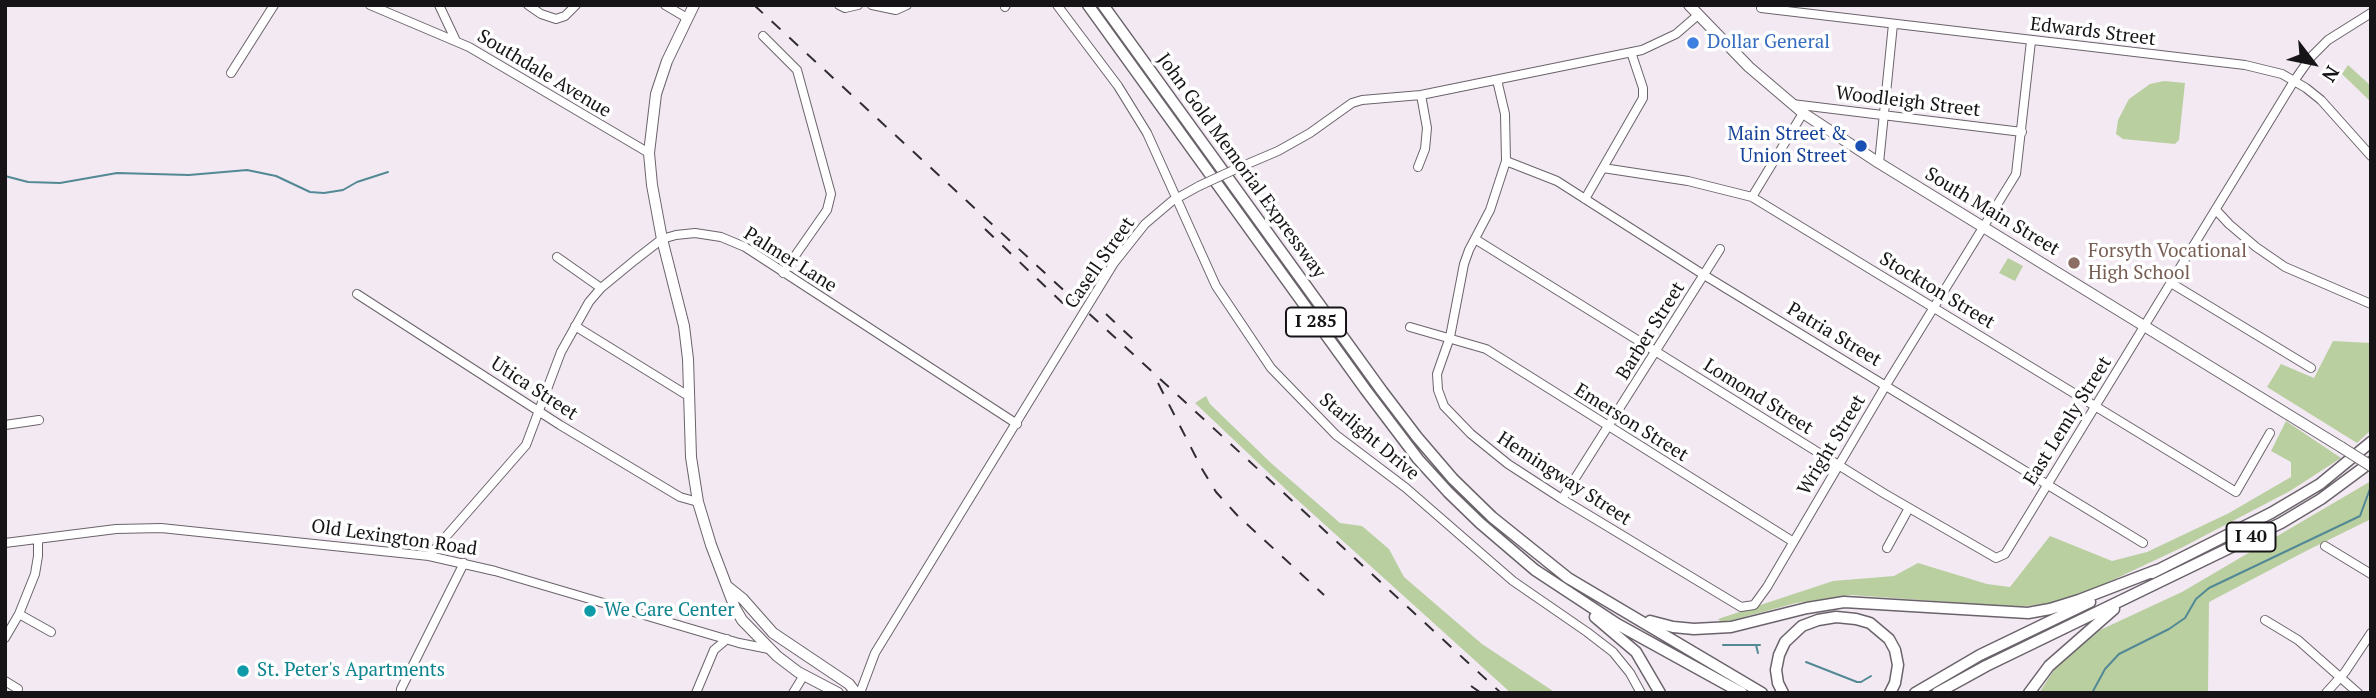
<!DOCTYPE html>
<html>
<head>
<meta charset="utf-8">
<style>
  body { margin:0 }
  #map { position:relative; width:2376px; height:698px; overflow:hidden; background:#f2e9f3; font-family:"PT Serif",serif }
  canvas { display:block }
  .frame { position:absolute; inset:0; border:7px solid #171418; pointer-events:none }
  .north { position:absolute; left:2278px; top:28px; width:70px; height:70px; -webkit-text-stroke:5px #fff; paint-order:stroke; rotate:122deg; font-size:19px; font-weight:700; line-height:28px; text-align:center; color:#171418 }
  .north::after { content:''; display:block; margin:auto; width:24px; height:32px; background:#171418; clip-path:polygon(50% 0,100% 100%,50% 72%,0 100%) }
</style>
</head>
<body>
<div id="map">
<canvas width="2376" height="698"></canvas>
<div class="frame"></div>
<div class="north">N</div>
</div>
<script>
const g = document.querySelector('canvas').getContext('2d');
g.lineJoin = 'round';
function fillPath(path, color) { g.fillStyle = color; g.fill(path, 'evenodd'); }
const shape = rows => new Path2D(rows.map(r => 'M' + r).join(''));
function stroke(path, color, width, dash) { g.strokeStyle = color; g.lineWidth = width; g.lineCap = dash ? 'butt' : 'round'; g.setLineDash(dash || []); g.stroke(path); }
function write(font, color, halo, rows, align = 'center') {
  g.font = font + ' "PT Serif",serif'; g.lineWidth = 7; g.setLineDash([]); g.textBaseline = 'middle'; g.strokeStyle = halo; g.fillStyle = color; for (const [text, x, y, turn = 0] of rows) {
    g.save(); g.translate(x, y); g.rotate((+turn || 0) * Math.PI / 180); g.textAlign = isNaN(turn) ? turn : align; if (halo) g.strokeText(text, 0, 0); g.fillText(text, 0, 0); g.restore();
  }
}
fillPath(shape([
  [2348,65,2371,86,2371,102,2342,74],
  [2164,81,2185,83,2179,140,2175,144,2123,139,2116,134,2118,120,2129,99,2150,84],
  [2008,258,2023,266,2015,281,1999,273],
  [2333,341,2371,343,2371,430,2357,443,2267,387,2281,364,2314,378],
  [1206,396,1210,404,1271,463,1340,523,1362,526,1389,549,1404,577,1482,644,1556,693,1511,693,1292,495,1195,403],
  [2286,421,2341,458,2290,491,2183,547,2098,587,2054,603,2019,607,1851,595,1796,603,1722,623,1718,619,1833,581,1894,576,1918,563,1987,584,2010,587,2050,536,2112,561,2147,552,2229,513,2291,477,2291,462,2271,451],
  [2371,481,2371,519,2306,551,2209,602,2208,693,2039,693,2056,667,2100,630,2182,592]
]), '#bacfa0');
stroke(shape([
  [5,176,28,182,60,183,117,173,189,175,247,170,276,176,310,192,324,193,343,190,357,182,388,172],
  [1723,645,1760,645],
  [1756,645,1758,653],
  [1806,662,1857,682,1861,682,1871,676],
  [2092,693,2105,669,2119,654,2169,629,2185,618,2196,599,2209,588,2360,516,2371,486]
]), '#528995', 2);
const minor = shape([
  [370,5,469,47,649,153],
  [439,5,456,41],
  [528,5,541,14,556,19,565,16,576,5],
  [665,5,687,18],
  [839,5,845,8,858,5],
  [872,5,896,10,907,5],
  [1057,5,1118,86,1147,133,1216,286,1271,368,1336,435,1406,488,1513,581,1587,632,1613,652,1630,673,1641,693],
  [1005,7,1006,5],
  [1761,8,2245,65,2282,74,2306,88,2321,100,2371,156],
  [763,36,797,70,831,194,827,210,783,273],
  [231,73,274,5],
  [1497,80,1505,114,1506,161,1490,210,1469,250,1464,264,1450,337,1437,374,1438,390,1444,406,1471,434,1508,464,1562,499,1741,607,1754,605,1767,587,1886,385,2016,174,2031,41],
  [1792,104,2022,132],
  [1506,161,1557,181,1704,275,2143,543],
  [1879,163,1893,24],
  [1418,167,1425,149,1427,128,1421,95],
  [1238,168,1278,151,1310,133,1352,103,1362,100,1421,95,1642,50,1676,34,1698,15],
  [1603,168,1688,181,1752,197,2236,492,2270,433],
  [1752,197,1803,113],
  [1585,199,1643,98,1643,88,1631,52],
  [2216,210,2229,224,2256,247,2285,267,2371,304],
  [1475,239,1885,494,1996,558,2005,554,2294,81,2311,57,2328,40,2371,13],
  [557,257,601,288],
  [2171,283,2311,368],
  [357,294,560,425,680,497,698,502],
  [575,326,690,397],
  [1410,327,1486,349,1792,541],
  [5,425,39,420],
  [1562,499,1720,249],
  [5,543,116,529,161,528,429,556,495,571,739,643,769,649],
  [2325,546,2371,574],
  [1887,548,1909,508],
  [429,556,526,445,561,352,589,302,601,288,635,260,662,239,676,235,695,233,721,237,745,247,1017,424],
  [19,614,51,632],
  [2265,620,2298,640,2358,693],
  [5,638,19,614,35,574,38,556,38,539],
  [5,681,18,689],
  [401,693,401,689,464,563],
  [696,693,714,650,727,639],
  [793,693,804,675],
  [860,693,875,653,1114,263,1145,224,1172,201,1199,186],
  [2326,693,2345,672,2371,633]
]);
const major = shape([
  [694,5,667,61,656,94,649,153,652,185,662,239,684,326,688,359,691,457,698,502,711,545,735,608,742,620,777,656,798,672,838,693],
  [1689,5,1749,67,1803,113,1879,163,2341,447],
  [728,587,743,599,773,633,849,684,856,693]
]);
const highway = shape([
  [1088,5,1365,389,1418,459,1448,492,1480,523,1535,570,1617,624,1742,693],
  [1103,5,1382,391,1417,437,1453,479,1492,517,1568,578,1762,693],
  [2152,573,2271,513,2320,484,2371,442],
  [1595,617,1636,652,1660,693],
  [1650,621,1673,627,1694,629,1731,627,1807,608,1844,602,2028,613,2050,609,2079,600,2157,570],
  [1783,693,1778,683,1776,670,1779,655,1785,642,1802,626,1818,620,1836,617,1856,619,1870,623,1889,639,1895,650,1898,665,1895,683,1890,693],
  [1915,693,1980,655,2090,602],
  [1937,693,1986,666,2281,523,2321,499,2371,462],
  [2029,693,2049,666,2114,609]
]);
stroke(minor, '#6b636b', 10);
stroke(major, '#6b636b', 12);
stroke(highway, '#6b636b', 13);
stroke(minor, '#fff', 8);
stroke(major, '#fff', 10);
stroke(highway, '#fff', 10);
stroke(shape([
  [754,5,1501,693],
  [985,229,1071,311],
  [1106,314,1137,343],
  [1158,383,1202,469,1216,492,1237,515,1324,595],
  [1471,686,1481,693]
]), '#302c31', 2, [12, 12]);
const minorBridge = shape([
  [1199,186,1238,168]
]);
const majorBridge = shape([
  [2341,447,2371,466]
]);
stroke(minorBridge, '#6b636b', 10, []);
stroke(majorBridge, '#6b636b', 12, []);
stroke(minorBridge, '#fff', 8);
stroke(majorBridge, '#fff', 10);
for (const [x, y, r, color] of [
  [1693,43,7,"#3f7fe0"],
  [1861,146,7,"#1a4fb4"],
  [2074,263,7,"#8d6e63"],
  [590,611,7,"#0f9aa8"],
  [243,671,7,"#0f9aa8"]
]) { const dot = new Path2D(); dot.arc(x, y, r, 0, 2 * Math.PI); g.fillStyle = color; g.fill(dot); stroke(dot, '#fff', 2.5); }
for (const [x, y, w] of [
  [1316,322,60],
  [2251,537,49]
]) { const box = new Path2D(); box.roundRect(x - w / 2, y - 14.5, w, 29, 5); g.fillStyle = '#fff'; g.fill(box); stroke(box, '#171418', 2); }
write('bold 18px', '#171418', null, [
  ["I 285",1316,322],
  ["I 40",2251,537]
]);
write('19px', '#171418', '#fff', [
  ["Edwards Street",2093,32,7],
  ["Southdale Avenue",544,74,31],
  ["Woodleigh Street",1908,102,7],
  ["John Gold Memorial Expressway",1241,166,54],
  ["South Main Street",1992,212,31],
  ["Palmer Lane",790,260,32],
  ["Casell Street",1100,263,-55],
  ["Stockton Street",1937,291,31],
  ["Barber Street",1651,331,-58],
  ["Patria Street",1834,335,31],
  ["Utica Street",534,389,33],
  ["Lomond Street",1758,397,32],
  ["East Lemly Street",2068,421,-58],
  ["Emerson Street",1631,423,32],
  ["Starlight Drive",1369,437,40],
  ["Wright Street",1832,445,-59],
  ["Hemingway Street",1564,479,33],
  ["Old Lexington Road",394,538,8]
]);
write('19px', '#366cbe', '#fff', [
  ["Dollar General",1707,43]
], 'left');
write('19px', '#164399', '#fff', [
  ["Main Street &",1847,135],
  ["Union Street",1847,157]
], 'right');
write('19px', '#785e54', '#fff', [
  ["Forsyth Vocational",2088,252],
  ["High School",2088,274]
], 'left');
write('19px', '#0d838f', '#fff', [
  ["We Care Center",604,611],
  ["St. Peter's Apartments",257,671]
], 'left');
</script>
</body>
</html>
